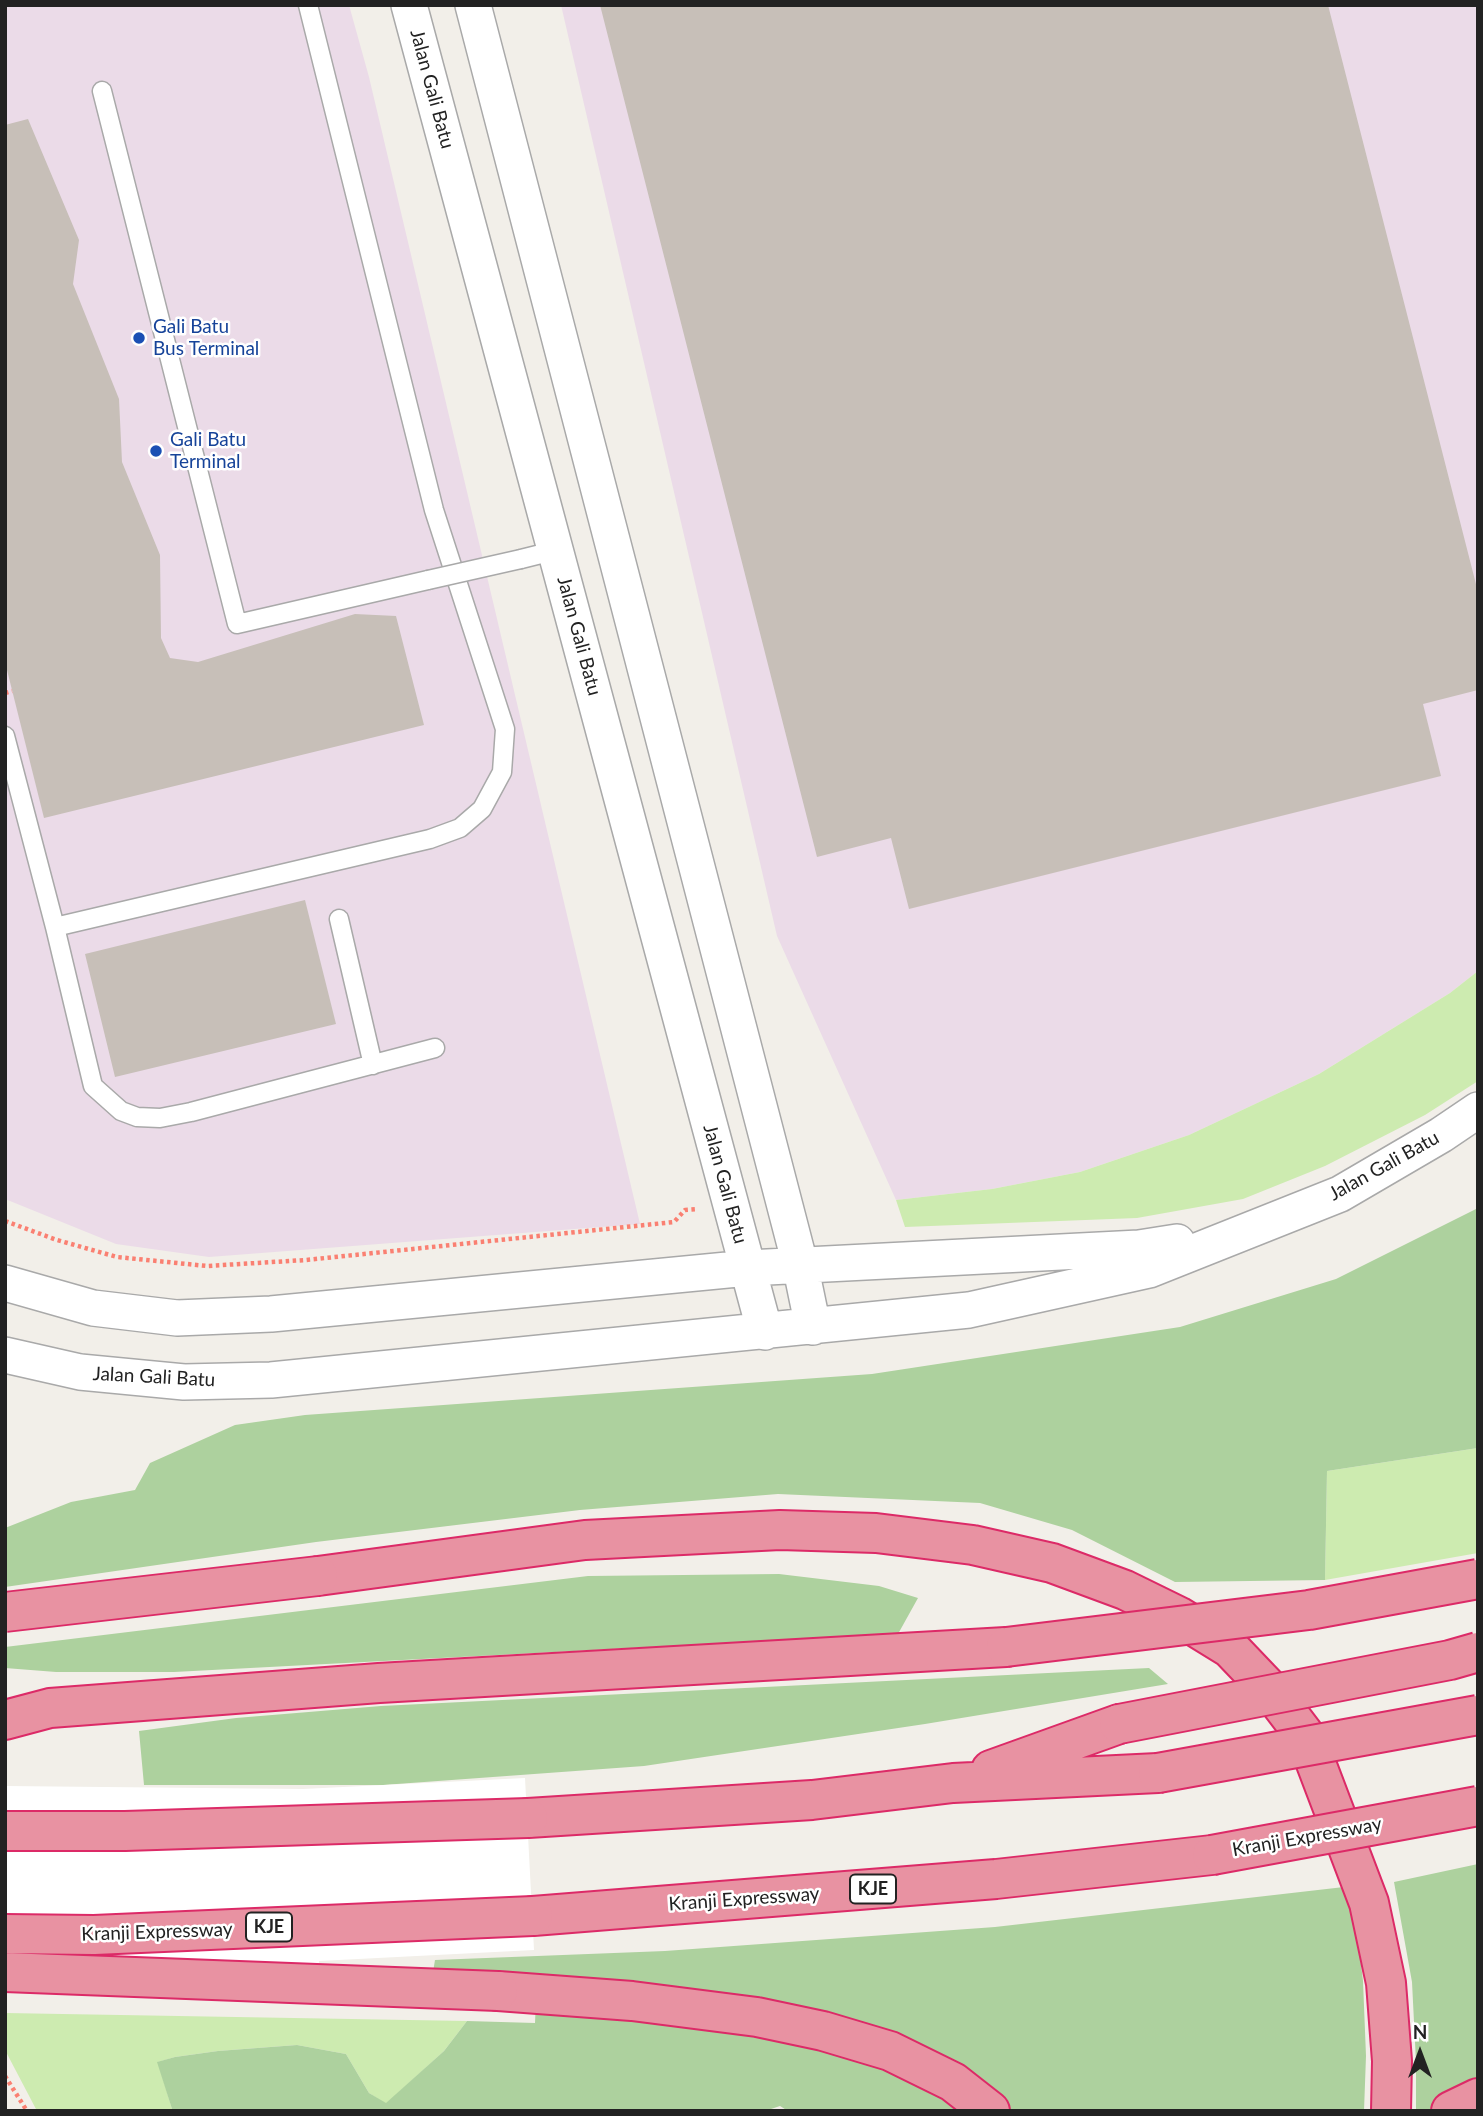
<!DOCTYPE html>
<html>
<head>
<meta charset="utf-8">
<style>
  body { margin:0 }
  #map { position:relative; width:1483px; height:2116px; overflow:hidden; background:#f2efe9; font-family:Lato,sans-serif }
  canvas { display:block }
  .frame { position:absolute; inset:0; border:7px solid #222; pointer-events:none }
  .north { position:absolute; left:1385px; top:2018px; width:70px; height:70px; -webkit-text-stroke:5px #fff; paint-order:stroke; rotate:0deg; font-size:19px; font-weight:700; line-height:28px; text-align:center; color:#222 }
  .north::after { content:''; display:block; margin:auto; width:24px; height:32px; background:#222; clip-path:polygon(50% 0,100% 100%,50% 72%,0 100%) }
</style>
</head>
<body>
<div id="map">
<canvas width="1483" height="2116"></canvas>
<div class="frame"></div>
<div class="north">N</div>
</div>
<script>
const g = document.querySelector('canvas').getContext('2d');
g.lineJoin = 'round';
function fillPath(path, color) { g.fillStyle = color; g.fill(path, 'evenodd'); }
const shape = rows => new Path2D(rows.map(r => 'M' + r).join(''));
function stroke(path, color, width, dash) { g.strokeStyle = color; g.lineWidth = width; g.lineCap = dash ? 'butt' : 'round'; g.setLineDash(dash || []); g.stroke(path); }
function write(font, color, halo, rows, align = 'center') {
  g.font = font + ' Lato,sans-serif'; g.lineWidth = 5; g.setLineDash([]); g.textBaseline = 'middle'; g.strokeStyle = halo; g.fillStyle = color; for (const [text, x, y, turn = 0] of rows) {
    g.save(); g.translate(x, y); g.rotate((+turn || 0) * Math.PI / 180); g.textAlign = isNaN(turn) ? turn : align; if (halo) g.strokeText(text, 0, 0); g.fillText(text, 0, 0); g.restore();
  }
}
fillPath(shape([
  [5,5,349,5,369,77,640,1224,209,1257,116,1244,5,1199],
  [561,5,1478,5,1478,971,1450,993,1319,1074,1189,1135,1080,1172,992,1189,896,1200,777,936]
]), '#ebdbe8');
fillPath(shape([
  [1478,971,1478,1081,1425,1115,1325,1166,1243,1199,1137,1218,905,1227,896,1200,992,1189,1080,1172,1189,1135,1319,1074,1450,993],
  [1478,1448,1478,1553,1325,1580,1327,1471],
  [5,2013,467,2021,444,2051,386,2104,369,2093,346,2054,297,2045,218,2051,175,2057,158,2062,172,2109,175,2111,37,2111,5,2050]
]), '#cdebb0');
fillPath(shape([
  [1478,1208,1478,1448,1327,1471,1325,1580,1175,1582,1072,1530,980,1503,778,1494,580,1510,316,1542,5,1587,5,1528,71,1502,135,1490,150,1463,235,1425,305,1415,872,1374,1180,1327,1336,1279],
  [779,1574,879,1586,918,1598,898,1634,174,1672,56,1672,5,1668,5,1647,588,1576],
  [1149,1668,1168,1684,925,1724,644,1766,383,1785,144,1785,139,1731,236,1718,381,1706],
  [1478,1864,1478,2111,1416,2111,1416,2062,1412,1982,1394,1882],
  [1344,1887,1356,1923,1363,1981,1366,2056,1364,2111,788,2111,780,2106,765,2111,175,2111,172,2109,157,2062,175,2057,218,2051,297,2045,346,2054,369,2093,386,2103,444,2051,467,2021,535,2023,537,1977,433,1972,435,1960,665,1951,995,1927]
]), '#add19e');
fillPath(shape([
  [525,1778,534,1950,319,1961,319,1969,496,2008,320,2004,5,1992,5,1786,303,1789]
]), '#fff');
fillPath(shape([
  [600,5,1328,5,1478,592,1478,690,1423,704,1441,776,909,909,891,838,817,857],
  [28,119,79,240,73,284,119,399,122,462,160,555,161,638,170,658,198,662,355,614,396,616,424,725,44,818,5,662,5,125],
  [305,900,336,1024,115,1077,85,954]
]), '#c7bfb8');
const service = shape([
  [102,91,237,624,428,580],
  [521,559,557,550],
  [5,736,55,927,93,1086,121,1111,137,1117,160,1118,191,1112,435,1048],
  [339,919,373,1065],
  [55,927,430,839,460,828,482,809,502,772,505,729,434,510,308,5]
]);
const minor = shape([
  [409,5,765,1332],
  [473,5,800,1264,813,1327],
  [5,1283,93,1308,177,1318,271,1314,748,1268,1139,1248,1177,1242],
  [5,1355,80,1372,184,1382,271,1380,969,1310,1149,1270,1340,1194,1441,1135,1478,1110]
]);
const motorway = shape([
  [318,1576,585,1540,780,1530,876,1533,973,1545,1052,1563,1125,1590,1178,1616,1230,1648,1271,1691,1306,1737,1369,1903,1386,1983,1392,2061,1391,2111],
  [5,1720,50,1708,379,1683,1006,1647],
  [991,1770,1119,1724],
  [528,1818,812,1800,953,1783,1158,1773],
  [533,1916,996,1879,1212,1855],
  [498,1991,632,2001,757,2017,823,2031,890,2051,953,2082,990,2111],
  [1451,2111,1478,2098]
]);
stroke(service, '#a9a9a9', 21);
stroke(minor, '#a9a9a9', 38);
stroke(motorway, '#dc2a67', 42);
stroke(shape([
  [5,693,12,691],
  [5,1221,57,1240,117,1257,207,1266,306,1260,674,1222,685,1210,698,1209],
  [5,2076,27,2111]
]), '#fa8072', 4.5, [3.5, 3.5]);
stroke(service, '#fff', 18);
stroke(minor, '#fff', 35);
stroke(motorway, '#e892a2', 38);
const serviceBridge = shape([
  [428,580,521,559]
]);
const motorwayBridge = shape([
  [5,1612,318,1576],
  [1006,1647,1309,1610,1478,1579],
  [1119,1724,1450,1660,1478,1652],
  [1158,1773,1478,1715],
  [5,1831,125,1831,528,1818],
  [1212,1855,1478,1806],
  [5,1934,94,1935,533,1916],
  [5,1972,498,1991]
]);
stroke(serviceBridge, '#a9a9a9', 21, []);
stroke(motorwayBridge, '#dc2a67', 42, []);
stroke(serviceBridge, '#fff', 18);
stroke(motorwayBridge, '#e892a2', 38);
for (const [x, y, r, color] of [
  [139,338,7,"#1a4fb4"],
  [156,451,7,"#1a4fb4"]
]) { const dot = new Path2D(); dot.arc(x, y, r, 0, 2 * Math.PI); g.fillStyle = color; g.fill(dot); stroke(dot, '#fff', 2.5); }
for (const [x, y, w] of [
  [873,1889,46],
  [269,1927,46]
]) { const box = new Path2D(); box.roundRect(x - w / 2, y - 14.5, w, 29, 5); g.fillStyle = '#fff'; g.fill(box); stroke(box, '#222', 2); }
write('bold 18px', '#222', null, [
  ["KJE",873,1889],
  ["KJE",269,1927]
]);
write('19px', '#222', '#fff', [
  ["Jalan Gali Batu",432,89,75],
  ["Jalan Gali Batu",579,636,75],
  ["Jalan Gali Batu",1384,1166,-29],
  ["Jalan Gali Batu",725,1184,75],
  ["Jalan Gali Batu",154,1377,3],
  ["Kranji Expressway",1307,1837,-10],
  ["Kranji Expressway",744,1899,-4],
  ["Kranji Expressway",157,1932,-2]
]);
write('19px', '#164399', '#fff', [
  ["Gali Batu",153,327],
  ["Bus Terminal",153,349],
  ["Gali Batu",170,440],
  ["Terminal",170,462]
], 'left');
</script>
</body>
</html>
